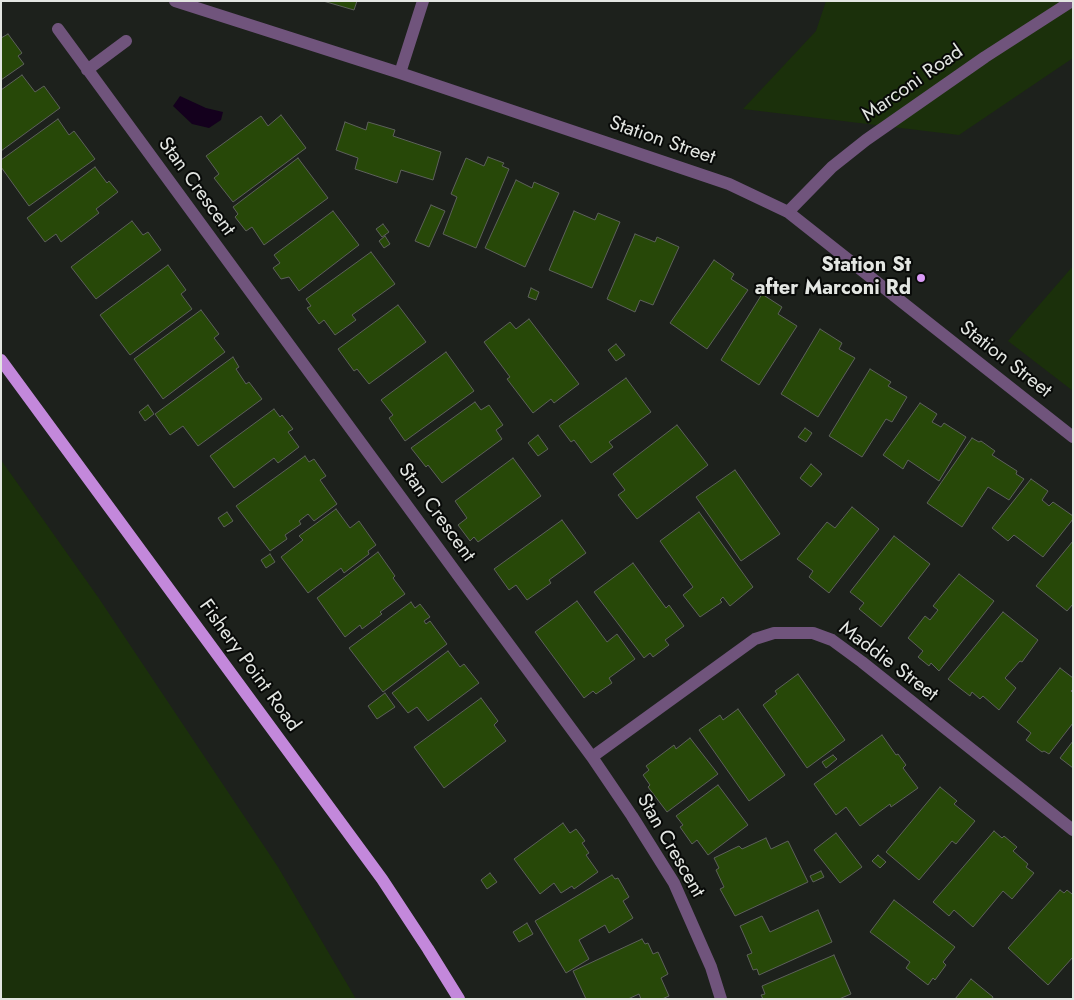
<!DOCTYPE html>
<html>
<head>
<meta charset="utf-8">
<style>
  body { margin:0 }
  #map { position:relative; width:1074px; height:1000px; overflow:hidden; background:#1d211c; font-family:Jost,sans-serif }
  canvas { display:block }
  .frame { position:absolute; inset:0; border:2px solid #e3e6e2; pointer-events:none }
</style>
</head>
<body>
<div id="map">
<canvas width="1074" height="1000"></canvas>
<div class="frame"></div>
</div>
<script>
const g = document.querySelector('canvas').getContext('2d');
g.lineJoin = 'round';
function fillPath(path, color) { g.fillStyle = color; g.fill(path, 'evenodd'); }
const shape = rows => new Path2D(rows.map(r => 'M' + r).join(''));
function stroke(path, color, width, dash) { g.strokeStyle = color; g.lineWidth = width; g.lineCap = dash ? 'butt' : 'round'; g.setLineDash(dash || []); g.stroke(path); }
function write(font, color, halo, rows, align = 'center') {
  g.font = font + ' Jost,sans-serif'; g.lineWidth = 4; g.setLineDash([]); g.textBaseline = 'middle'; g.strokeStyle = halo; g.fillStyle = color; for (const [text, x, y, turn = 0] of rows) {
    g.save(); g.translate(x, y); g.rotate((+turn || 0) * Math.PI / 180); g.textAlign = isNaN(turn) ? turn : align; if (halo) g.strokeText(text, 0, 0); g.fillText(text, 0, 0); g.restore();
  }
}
fillPath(shape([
  [826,1,1073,1,1073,58,959,135,743,109,816,31],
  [1073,266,1073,391,1008,341],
  [1,460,98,597,278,867,356,999,1,999]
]), '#1b300b');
fillPath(shape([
  [180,96,206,108,223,112,221,120,209,128,192,124,173,106]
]), '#14001d');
const building = shape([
  [323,1,357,1,354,10,323,1],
  [8,34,22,53,18,56,24,64,1,80,1,38,8,34],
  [22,75,35,92,44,86,60,108,1,151,1,90,22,75],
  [281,115,306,148,233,202,214,178,219,174,206,156,261,116,268,126,281,115],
  [58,119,69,135,74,131,95,159,29,206,1,167,1,160,58,119],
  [345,122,366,130,368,122,395,130,393,136,441,152,433,180,401,170,397,183,355,169,358,158,336,150,345,122],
  [488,157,504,163,502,166,509,169,476,248,443,234,457,197,451,194,466,158,484,166,488,157],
  [298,158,328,198,264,245,252,227,246,231,235,217,238,214,233,207,298,158],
  [95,167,107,183,109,181,118,192,96,209,99,213,61,242,56,234,45,242,27,218,95,167],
  [516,180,532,188,534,182,559,193,525,267,485,248,516,180],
  [431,205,445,211,429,247,415,241,431,205],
  [333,211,359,245,299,291,289,277,281,279,273,268,280,263,274,255,333,211],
  [574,211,595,220,598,213,620,222,592,288,549,270,574,211],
  [132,221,143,235,148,232,161,250,96,299,71,267,132,221],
  [383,224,389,232,382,237,376,229,383,224],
  [635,234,655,242,657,237,679,247,653,305,640,300,635,312,607,299,635,234],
  [385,236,390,244,384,248,379,241,385,236],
  [371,252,395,284,352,315,356,320,335,335,324,320,319,324,307,308,311,306,306,299,371,252],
  [714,260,734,274,731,279,748,290,707,349,670,323,714,260],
  [168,265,186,290,181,294,192,309,130,355,100,315,168,265],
  [531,288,539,292,536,300,528,297,531,288],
  [762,294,782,307,778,314,797,326,759,385,721,360,762,294],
  [398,305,426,342,369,384,357,369,354,371,338,349,398,305],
  [201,310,219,334,214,338,225,352,163,399,134,359,201,310],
  [529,319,579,384,554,403,551,399,533,413,507,379,510,377,484,342,510,322,516,329,529,319],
  [820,329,842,343,839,349,855,358,818,417,781,394,820,329],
  [616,344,625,355,616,361,608,350,616,344],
  [446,352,474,391,405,441,389,418,393,415,381,400,446,352],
  [233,357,239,367,236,369,246,384,249,382,262,399,198,446,183,426,170,435,155,414,233,357],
  [870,369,891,382,888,386,907,397,892,422,886,419,862,457,829,436,870,369],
  [626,378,651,412,609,442,613,447,591,463,574,440,571,442,559,426,626,378],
  [475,402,481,410,489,405,503,425,496,430,502,439,442,483,428,465,426,467,411,448,475,402],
  [920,403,937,414,932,422,941,427,944,423,966,437,939,481,908,460,903,469,883,455,920,403],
  [148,405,154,414,145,421,139,412,148,405],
  [274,409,280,417,282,415,293,429,288,432,299,447,278,463,274,458,234,488,210,456,274,409],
  [677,425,708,465,637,519,618,495,625,490,613,474,677,425],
  [805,428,812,433,806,442,798,437,805,428],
  [538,435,548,449,538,456,528,443,538,435],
  [972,438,979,442,981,441,995,451,992,455,1017,471,1016,474,1024,479,1009,500,988,487,962,527,927,503,972,438],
  [305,456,309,462,314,459,326,476,320,480,337,504,314,521,308,514,299,521,301,524,285,535,287,539,270,551,236,506,305,456],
  [513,458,541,496,478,542,474,537,470,541,458,525,467,518,455,501,513,458],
  [811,464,822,474,811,487,800,478,811,464],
  [735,470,780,534,741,561,696,497,735,470],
  [1031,479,1048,491,1042,500,1049,506,1053,502,1073,516,1073,519,1043,557,1014,535,1008,541,992,528,1031,479],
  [852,507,879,529,829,593,809,577,813,571,797,559,827,522,835,528,852,507],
  [336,509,350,528,359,521,376,545,368,551,369,554,344,573,341,568,308,593,281,557,303,540,299,536,336,509],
  [227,512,233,521,224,527,218,518,227,512],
  [699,512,753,587,730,606,723,597,720,600,722,602,700,617,683,595,693,587,660,541,699,512],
  [562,520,586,553,549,580,551,583,527,600,516,585,509,590,494,569,562,520],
  [894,536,930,564,881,627,859,609,864,603,850,592,894,536],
  [1073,541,1073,604,1067,611,1036,586,1073,541],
  [378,552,395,576,393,578,405,594,380,612,382,614,362,629,360,625,345,637,317,598,378,552],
  [270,554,275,562,266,568,261,560,270,554],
  [633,563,666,608,669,605,684,626,665,640,669,645,653,657,650,653,644,658,594,592,633,563],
  [959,574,994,601,939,671,931,663,929,666,918,657,923,651,908,638,925,616,930,620,938,610,933,606,959,574],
  [577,601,607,642,617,634,635,659,609,678,612,683,596,694,593,691,584,698,535,632,577,601],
  [411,602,415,608,420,604,430,617,424,621,426,624,430,621,447,644,383,692,349,648,411,602],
  [1003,612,1038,640,1022,662,1020,661,1005,678,1016,688,999,710,983,696,980,699,972,692,970,696,948,679,1003,612],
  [448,651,460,667,464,664,479,683,428,721,417,707,408,713,392,693,448,651],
  [1060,668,1073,678,1073,689,1071,691,1073,693,1073,723,1049,754,1044,751,1042,752,1026,740,1031,733,1017,722,1060,668],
  [798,674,845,740,807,768,763,705,777,694,775,691,798,674],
  [385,693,395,707,377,719,368,706,385,693],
  [481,698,498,721,494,725,506,741,444,788,414,747,481,698],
  [738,709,785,775,749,801,699,730,720,715,723,720,738,709],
  [882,735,896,755,898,754,906,765,903,768,918,788,891,807,890,804,860,826,846,807,836,815,814,784,882,735],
  [690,738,718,774,667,812,648,787,650,785,643,775,649,770,646,766,674,745,676,749,690,738],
  [1073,741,1073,768,1060,758,1073,741],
  [833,755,837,759,826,768,822,762,833,755],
  [718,785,748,825,708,855,697,840,692,844,680,827,683,825,676,816,718,785],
  [940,787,957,801,954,804,975,821,956,844,952,841,919,880,886,852,940,787],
  [563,823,570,833,576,829,585,841,582,843,589,853,586,855,598,872,574,889,572,886,561,893,554,883,540,894,514,859,563,823],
  [994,831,1002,838,1004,836,1017,847,1013,851,1028,864,1026,867,1034,873,1012,899,1003,891,973,927,954,910,949,916,933,902,994,831],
  [836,833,862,867,840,883,814,850,836,833],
  [766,838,771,849,788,841,808,882,735,916,720,889,724,887,716,870,719,868,714,858,739,846,742,849,766,838],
  [878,855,886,862,880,868,872,861,878,855],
  [821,871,824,877,813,882,810,876,821,871],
  [490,873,497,882,487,889,481,880,490,873],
  [612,875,615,879,618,878,629,897,623,901,633,918,609,933,605,925,579,940,589,959,566,973,535,921,612,875],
  [1060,890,1064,893,1067,890,1072,894,1073,893,1073,957,1048,985,1008,948,1060,890],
  [894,900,955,947,943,962,946,965,935,980,933,978,928,985,906,968,910,962,870,932,894,900],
  [818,910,832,942,759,975,757,969,753,970,747,955,752,953,740,926,762,916,770,932,818,910],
  [527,923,533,934,519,942,513,932,527,923],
  [642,939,645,944,648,943,653,954,658,952,668,974,661,978,669,996,662,999,641,999,639,994,628,999,586,999,573,971,642,939],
  [834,955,851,994,839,999,763,999,761,995,765,994,762,986,834,955],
  [971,979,993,997,992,999,955,999,971,979]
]);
fillPath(building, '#274808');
stroke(building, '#5d615b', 1);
stroke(shape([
  [175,1,400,73,729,184,788,212,1073,437],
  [58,29,460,578,592,757,632,816,674,883,711,967,721,999],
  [87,70,126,41],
  [400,73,423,1],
  [788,212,832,167,866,140,985,57,1072,1],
  [592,757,755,639,774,633,813,633,832,640,862,662,1073,830]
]), '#70547c', 12);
stroke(shape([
  [1,360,382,879,428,949,459,999]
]), '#c388db', 12);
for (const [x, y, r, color] of [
  [921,278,5,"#da9af6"]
]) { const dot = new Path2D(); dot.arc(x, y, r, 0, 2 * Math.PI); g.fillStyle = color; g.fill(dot); stroke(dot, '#080a08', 2); }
write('20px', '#e3e6e2', '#080a08', [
  ["Marconi Road",913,84,-35],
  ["Station Street",662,141,19],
  ["Stan Crescent",196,187,54],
  ["Station Street",1005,360,38],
  ["Stan Crescent",436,513,54],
  ["Maddie Street",888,662,37],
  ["Fishery Point Road",249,666,54],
  ["Stan Crescent",670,846,60]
]);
write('bold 20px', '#e3e6e2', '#080a08', [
  ["Station St",911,266],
  ["after Marconi Rd",911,289]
], 'right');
</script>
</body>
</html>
